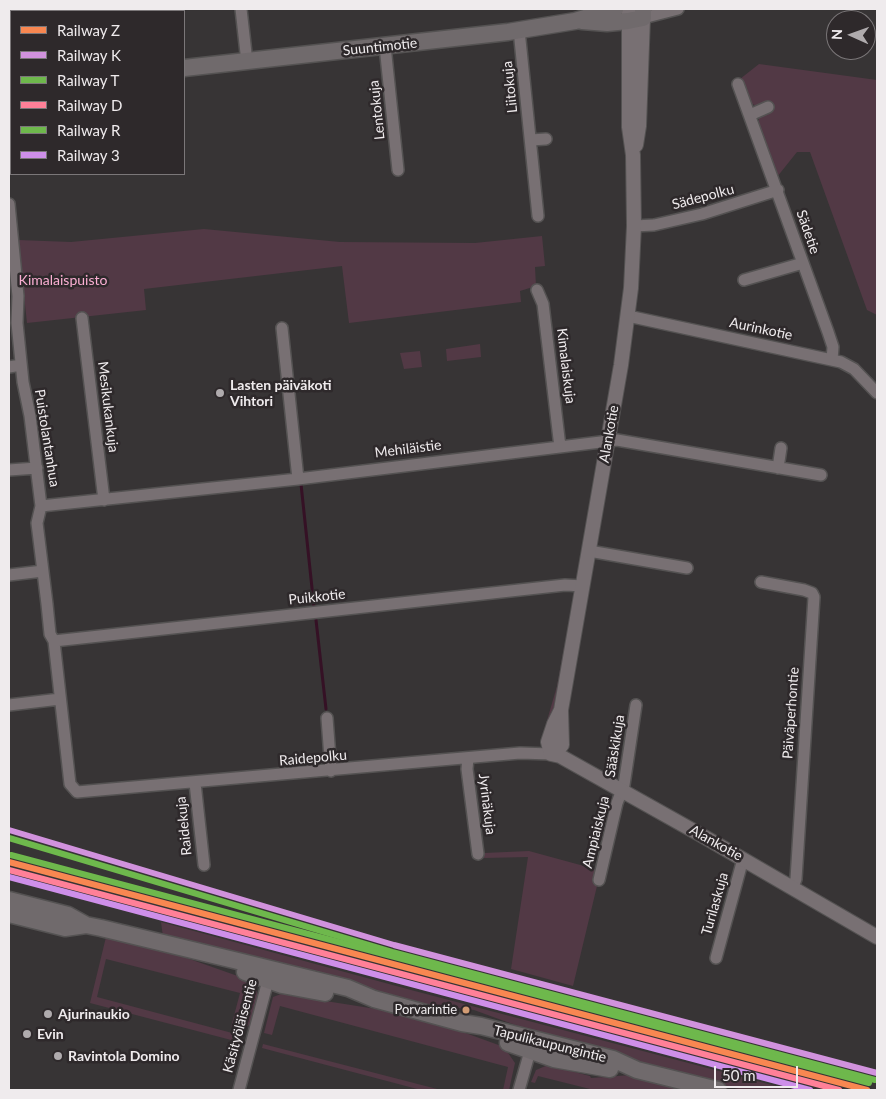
<!DOCTYPE html>
<html>
<head>
<meta charset="utf-8">
<style>
  body { margin:0 }
  #map { position:relative; width:886px; height:1099px; overflow:hidden; background:#373435; font-family:Lato,sans-serif }
  canvas { display:block }
  .frame { position:absolute; inset:0; border:10px solid #efebed; pointer-events:none }
  .legend { position:absolute; left:10px; top:10px; width:175px; height:165px; box-sizing:border-box; background:#2e292b; border:1px solid #7b7779; margin:0; padding:6px 9px; list-style:none; font-size:15px; color:#efebed }
  .legend li { display:flex; align-items:center; gap:10px; height:25px }
  .legend b { width:25px; border:1px solid #7b7779 }
  .north { position:absolute; left:826px; top:10px; width:50px; height:50px; box-sizing:border-box; background:#2e292b; border:1px solid #7b7779; border-radius:50%; rotate:272deg; font-size:14px; font-weight:700; line-height:20px; text-align:center; color:#efebed }
  .north::after { content:''; display:block; margin:auto; width:18px; height:22px; background:#afabad; clip-path:polygon(50% 0,100% 100%,50% 72%,0 100%) }
  .scale { position:absolute; left:714px; top:1066px; width:84px; height:22px; box-sizing:border-box; border:2px solid #efebed; border-top:0; padding-left:6px; font-size:15px; line-height:18px; white-space:nowrap; color:#efebed; -webkit-text-stroke:4px #2e292b; paint-order:stroke }
</style>
</head>
<body>
<div id="map">
<canvas width="886" height="1099"></canvas>
<div class="frame"></div>
<ul class="legend">
<li><b style="height:6px;background:#f88751"></b>Railway Z</li>
<li><b style="height:6px;background:#d192dd"></b>Railway K</li>
<li><b style="height:6px;background:#6eb84c"></b>Railway T</li>
<li><b style="height:6px;background:#ff8098"></b>Railway D</li>
<li><b style="height:6px;background:#6eb84c"></b>Railway R</li>
<li><b style="height:6px;background:#ce8fe9"></b>Railway 3</li>
</ul>
<div class="north">N</div>
<div class="scale">50 m</div>
</div>
<script>
const g = document.querySelector('canvas').getContext('2d');
g.lineJoin = 'round';
function fillPath(path, color) { g.fillStyle = color; g.fill(path, 'evenodd'); }
const shape = rows => new Path2D(rows.map(r => 'M' + r).join(''));
function stroke(path, color, width, dash) { g.strokeStyle = color; g.lineWidth = width; g.lineCap = dash ? 'butt' : 'round'; g.setLineDash(dash || []); g.stroke(path); }
function write(font, color, halo, rows, align = 'center') {
  g.font = font + ' Lato,sans-serif'; g.lineWidth = 5; g.setLineDash([]); g.textBaseline = 'middle'; g.strokeStyle = halo; g.fillStyle = color; for (const [text, x, y, turn = 0] of rows) {
    g.save(); g.translate(x, y); g.rotate((+turn || 0) * Math.PI / 180); g.textAlign = isNaN(turn) ? turn : align; if (halo) g.strokeText(text, 0, 0); g.fillText(text, 0, 0); g.restore();
  }
}
fillPath(shape([
  [759,64,877,80,877,315,867,310,810,152,797,152,777,177,759,124,759,117,772,111,769,103,759,107,750,103,740,79],
  [204,229,340,242,475,243,542,236,545,266,535,267,536,286,520,291,521,302,349,323,342,266,144,289,146,310,27,323,18,240,71,242],
  [480,344,481,357,447,361,446,349],
  [420,351,422,367,404,369,400,353],
  [574,593,575,595,558,696,548,728,546,724,557,686],
  [529,851,595,869,593,879,597,886,573,986,511,969,528,857,484,858,484,853],
  [161,922,411,990,791,1090,742,1090,526,1033,520,1030,518,1026,474,1010,459,1008,439,1009,163,937],
  [106,937,167,951,249,980,255,983,258,997,250,1025,241,1029,231,1027,240,993,106,959,97,997,236,1034,238,1039,235,1041,90,1003],
  [281,994,389,1011,449,1027,504,1047,515,1063,509,1090,503,1090,508,1067,280,1006,272,1035,264,1033,273,997],
  [263,1044,441,1090,421,1090,262,1048],
  [548,1065,590,1076,591,1078,631,1075,694,1090,594,1090,538,1076,535,1083,531,1082,536,1070]
]), '#523945');
stroke(shape([
  [301,484,314,607],
  [316,620,326,709]
]), '#351125', 3);
const minor = shape([
  [115,9,115,11],
  [241,9,247,62],
  [643,18,678,9],
  [519,30,538,216],
  [385,46,398,170],
  [738,84,828,332,833,347,832,360],
  [750,115,768,107],
  [531,140,546,139],
  [9,204,18,296,17,323,23,382,30,416,41,506,37,523,47,604,50,634,54,641,70,784,77,792,520,753,551,754],
  [634,226,654,225,702,214,778,190],
  [744,280,803,263],
  [537,290,543,304,560,447],
  [628,316,841,362,854,369,877,393],
  [82,318,104,500],
  [282,328,298,479],
  [9,367,21,365],
  [778,468,781,448],
  [9,470,37,468],
  [41,506,298,479,617,440,821,475],
  [589,551,687,568],
  [9,575,43,571],
  [761,582,804,590,812,593,814,597,796,879,793,887],
  [54,641,565,585,583,586],
  [9,705,60,699],
  [327,718,331,771],
  [468,758,467,769,478,854],
  [195,783,204,865],
  [599,880,617,803,624,785,636,705],
  [716,958,743,859],
  [239,1090,270,973],
  [519,1090,532,1044]
]);
const tertiary = shape([
  [636,145,639,126,643,18],
  [551,754,562,745,561,710,621,365,631,288,634,226,633,155,629,127,629,9],
  [551,754,560,756,701,835,877,937],
  [551,754,548,742,554,724,561,710]
]);
const secondary = shape([
  [582,21,607,23,628,21,643,18,643,9],
  [184,68,508,32,575,21,615,9],
  [9,81,11,81],
  [9,95,11,94],
  [9,900,68,915,86,925],
  [9,914,65,928,86,925,101,928,242,962,348,988,374,999,462,1023,481,1026,613,1059,637,1070,718,1090],
  [245,972,282,985,325,993],
  [508,1043,554,1059,610,1069]
]);
stroke(minor, '#545252', 14);
stroke(tertiary, '#545252', 16);
stroke(secondary, '#545252', 19);
stroke(minor, '#787073', 11);
stroke(tertiary, '#787073', 14);
stroke(secondary, '#706a6c', 16);
stroke(shape([
  [9,862,867,1090]
]), '#f88751', 6);
stroke(shape([
  [9,830,394,945,877,1073]
]), '#d192dd', 6);
stroke(shape([
  [9,838,392,952,875,1080]
]), '#6eb84c', 6);
stroke(shape([
  [9,870,839,1090]
]), '#ff8098', 6);
stroke(shape([
  [11,855,869,1083]
]), '#6eb84c', 6);
stroke(shape([
  [9,877,810,1090]
]), '#ce8fe9', 6);
for (const [x, y, r, color] of [
  [220,393,5,"#afabad"],
  [466,1010,4.5,"#d39c74"],
  [48,1014,5,"#afabad"],
  [27,1034,5,"#afabad"],
  [58,1056,5,"#afabad"]
]) { const dot = new Path2D(); dot.arc(x, y, r, 0, 2 * Math.PI); g.fillStyle = color; g.fill(dot); stroke(dot, '#2e292b', 2); }
write('13px', '#efebed', '#2e292b', [
  ["Porvarintie",457,1010]
], 'right');
write('14px', '#efebed', '#2e292b', [
  ["Suuntimotie",380,47,-6],
  ["Liitokuja",510,87,-96],
  ["Lentokuja",377,110,-96],
  ["Sädepolku",703,197,-15],
  ["Sädetie",808,232,71],
  ["Aurinkotie",761,329,12],
  ["Kimalaiskuja",566,366,83],
  ["Mesikukankuja",108,407,83],
  ["Alankotie",609,434,-80],
  ["Puistolantanhua",47,438,81],
  ["Mehiläistie",408,449,-7],
  ["Puikkotie",317,597,-6],
  ["Päiväperhontie",791,713,-86],
  ["Sääskikuja",615,746,-81],
  ["Raidepolku",313,758,-5],
  ["Jyrinäkuja",487,804,83],
  ["Raidekuja",184,826,-96],
  ["Ampiaiskuja",596,832,-76],
  ["Alankotie",716,843,29],
  ["Turilaskuja",715,904,-74],
  ["Käsityöläisentie",240,1026,-75],
  ["Tapulikaupungintie",550,1044,14]
]);
write('14px', '#fbafd3', '#2e292b', [
  ["Kimalaispuisto",63,280]
]);
write('bold 14px', '#efebed', '#2e292b', [
  ["Lasten päiväkoti",230,385],
  ["Vihtori",230,401],
  ["Ajurinaukio",58,1014],
  ["Evin",37,1034],
  ["Ravintola Domino",68,1056]
], 'left');
</script>
</body>
</html>
